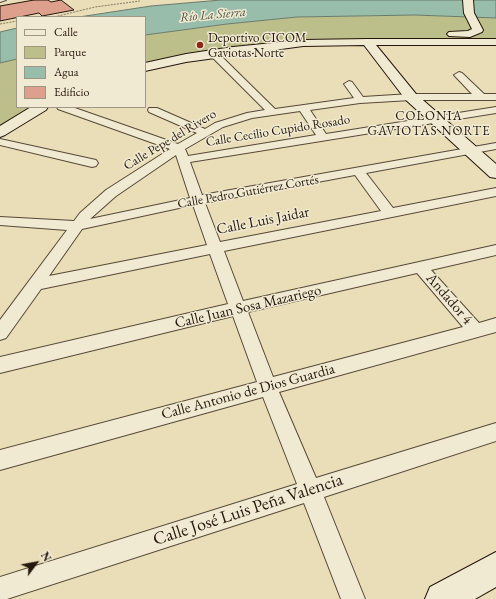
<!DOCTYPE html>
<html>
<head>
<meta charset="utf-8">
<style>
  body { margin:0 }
  #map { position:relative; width:496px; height:599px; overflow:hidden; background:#eadeb9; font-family:"EB Garamond",serif }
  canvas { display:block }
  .legend { position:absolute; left:16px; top:16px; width:130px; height:92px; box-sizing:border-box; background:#f1ead2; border:1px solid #9f9683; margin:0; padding:5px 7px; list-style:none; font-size:12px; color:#24170c }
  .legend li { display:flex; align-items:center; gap:8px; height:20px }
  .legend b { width:20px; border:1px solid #9f9683 }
  .north { position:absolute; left:16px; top:543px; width:40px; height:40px; -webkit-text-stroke:3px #f1ead2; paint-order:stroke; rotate:58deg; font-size:11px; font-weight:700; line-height:16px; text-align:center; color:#24170c }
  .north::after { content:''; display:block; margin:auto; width:14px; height:18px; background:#24170c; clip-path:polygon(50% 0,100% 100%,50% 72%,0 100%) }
</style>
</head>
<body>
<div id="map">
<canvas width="496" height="599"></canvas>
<ul class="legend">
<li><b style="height:5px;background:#f1ead2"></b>Calle</li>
<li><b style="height:11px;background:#bdbf8b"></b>Parque</li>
<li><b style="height:11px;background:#98bdab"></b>Agua</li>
<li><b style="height:11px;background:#dda08d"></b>Edificio</li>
</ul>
<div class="north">N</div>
</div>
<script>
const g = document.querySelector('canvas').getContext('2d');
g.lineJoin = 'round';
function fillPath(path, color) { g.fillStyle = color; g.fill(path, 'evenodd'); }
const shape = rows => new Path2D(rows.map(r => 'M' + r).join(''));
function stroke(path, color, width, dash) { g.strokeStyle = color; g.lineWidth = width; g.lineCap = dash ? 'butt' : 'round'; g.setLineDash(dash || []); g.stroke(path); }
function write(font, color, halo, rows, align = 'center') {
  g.font = font + ' "EB Garamond",serif'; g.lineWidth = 3; g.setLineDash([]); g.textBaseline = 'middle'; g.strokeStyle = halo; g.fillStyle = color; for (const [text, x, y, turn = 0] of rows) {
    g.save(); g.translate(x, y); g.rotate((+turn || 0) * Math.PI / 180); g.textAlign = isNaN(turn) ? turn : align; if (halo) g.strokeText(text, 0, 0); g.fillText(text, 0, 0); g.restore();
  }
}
fillPath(shape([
  [415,15,496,18,496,43,303,43,145,67,145,35,227,24,297,17],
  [17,59,17,107,41,107,0,132,0,63]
]), '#bdbf8b');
const water = shape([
  [221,0,496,0,496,18,415,15,297,17,227,24,145,35,145,17,79,17,151,6,221,0],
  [17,28,17,59,0,63,0,32,17,28]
]);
fillPath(water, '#98bdab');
stroke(water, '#6a7b6b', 1);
const building = shape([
  [34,0,48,0,51,2,61,0,74,10,42,16,39,13,0,21,0,6,34,0]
]);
fillPath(building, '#dda08d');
stroke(building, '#24170c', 1);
const lane = shape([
  [0,0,6,0,0,2,0,0]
]);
const street = shape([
  [214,51,217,52,275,109,354,98,344,84,349,81,352,82,363,97,411,94,472,94,454,75,459,72,462,73,484,94,496,94,496,100,411,100,360,103,310,110,326,134,496,107,496,113,190,162,202,195,496,143,496,149,366,173,393,208,496,188,496,196,224,251,243,301,496,245,496,255,431,270,479,323,496,318,496,332,279,392,316,478,496,423,496,441,324,497,365,599,341,599,304,503,7,599,0,599,0,577,297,484,263,397,0,470,0,450,257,382,233,316,0,373,0,357,228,304,210,254,41,289,6,338,0,340,0,320,67,230,0,225,0,217,74,221,80,213,106,190,170,149,58,109,57,107,72,107,178,144,197,133,149,112,148,110,149,108,157,108,205,129,215,123,247,113,265,110,211,56,210,54,214,51],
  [300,111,316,135,188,156,185,149,223,127,252,118,300,111],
  [176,155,190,198,90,219,116,196,176,155],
  [355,175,381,211,220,242,205,203,355,175],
  [193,205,207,245,49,276,82,229,193,205],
  [417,273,463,327,273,377,248,312,417,273],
  [0,139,96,160,98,163,96,166,92,167,0,145,0,139]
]);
const secondary = shape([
  [463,0,473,0,474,13,483,30,482,32,470,37,449,36,447,34,449,32,468,31,472,29,464,13,463,0],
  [367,39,496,39,496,45,376,45,416,94,496,164,496,178,490,177,406,100,364,45,303,46,186,62,145,71,145,63,186,54,233,47,303,40,367,39],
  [31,107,48,107,46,110,5,135,0,137,0,126,31,107],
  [496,552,496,587,475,599,425,599,430,587,496,552]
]);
stroke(lane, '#564937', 2);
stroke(street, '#564937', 2);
stroke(secondary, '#24170c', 2);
stroke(shape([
  [54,17,95,7,140,1],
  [0,24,17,21]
]), '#24170c', 1, [0.5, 1]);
fillPath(lane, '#f1ead2');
fillPath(street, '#f1ead2');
fillPath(secondary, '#f1ead2');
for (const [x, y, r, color] of [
  [200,45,4,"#8f2418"]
]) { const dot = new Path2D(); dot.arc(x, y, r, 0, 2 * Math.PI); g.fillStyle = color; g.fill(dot); stroke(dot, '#f1ead2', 1.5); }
write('italic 13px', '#4d5144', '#f1ead2', [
  ["Río La Sierra",213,15,-5]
]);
write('13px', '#24170c', '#f1ead2', [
  ["Deportivo CICOM",208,38],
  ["Gaviotas Norte",208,53]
], 'left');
g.letterSpacing = '1px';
write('13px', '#24170c', '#f1ead2', [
  ["COLONIA",429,116],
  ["GAVIOTAS NORTE",429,131]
]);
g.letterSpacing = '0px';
write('13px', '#24170c', '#f1ead2', [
  ["Calle Cecilio Cupido Rosado",278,131,-9],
  ["Calle Pepe del Rivero",170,140,-31],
  ["Calle Pedro Gutiérrez Cortés",248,192,-10]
]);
write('15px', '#24170c', '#f1ead2', [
  ["Calle Luis Jaidar",263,221,-11],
  ["Andador 4",449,299,49],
  ["Calle Juan Sosa Mazariego",248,307,-13],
  ["Calle Antonio de Dios Guardia",248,392,-15]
]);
write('18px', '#24170c', '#f1ead2', [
  ["Calle José Luis Peña Valencia",248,510,-18]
]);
</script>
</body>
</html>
